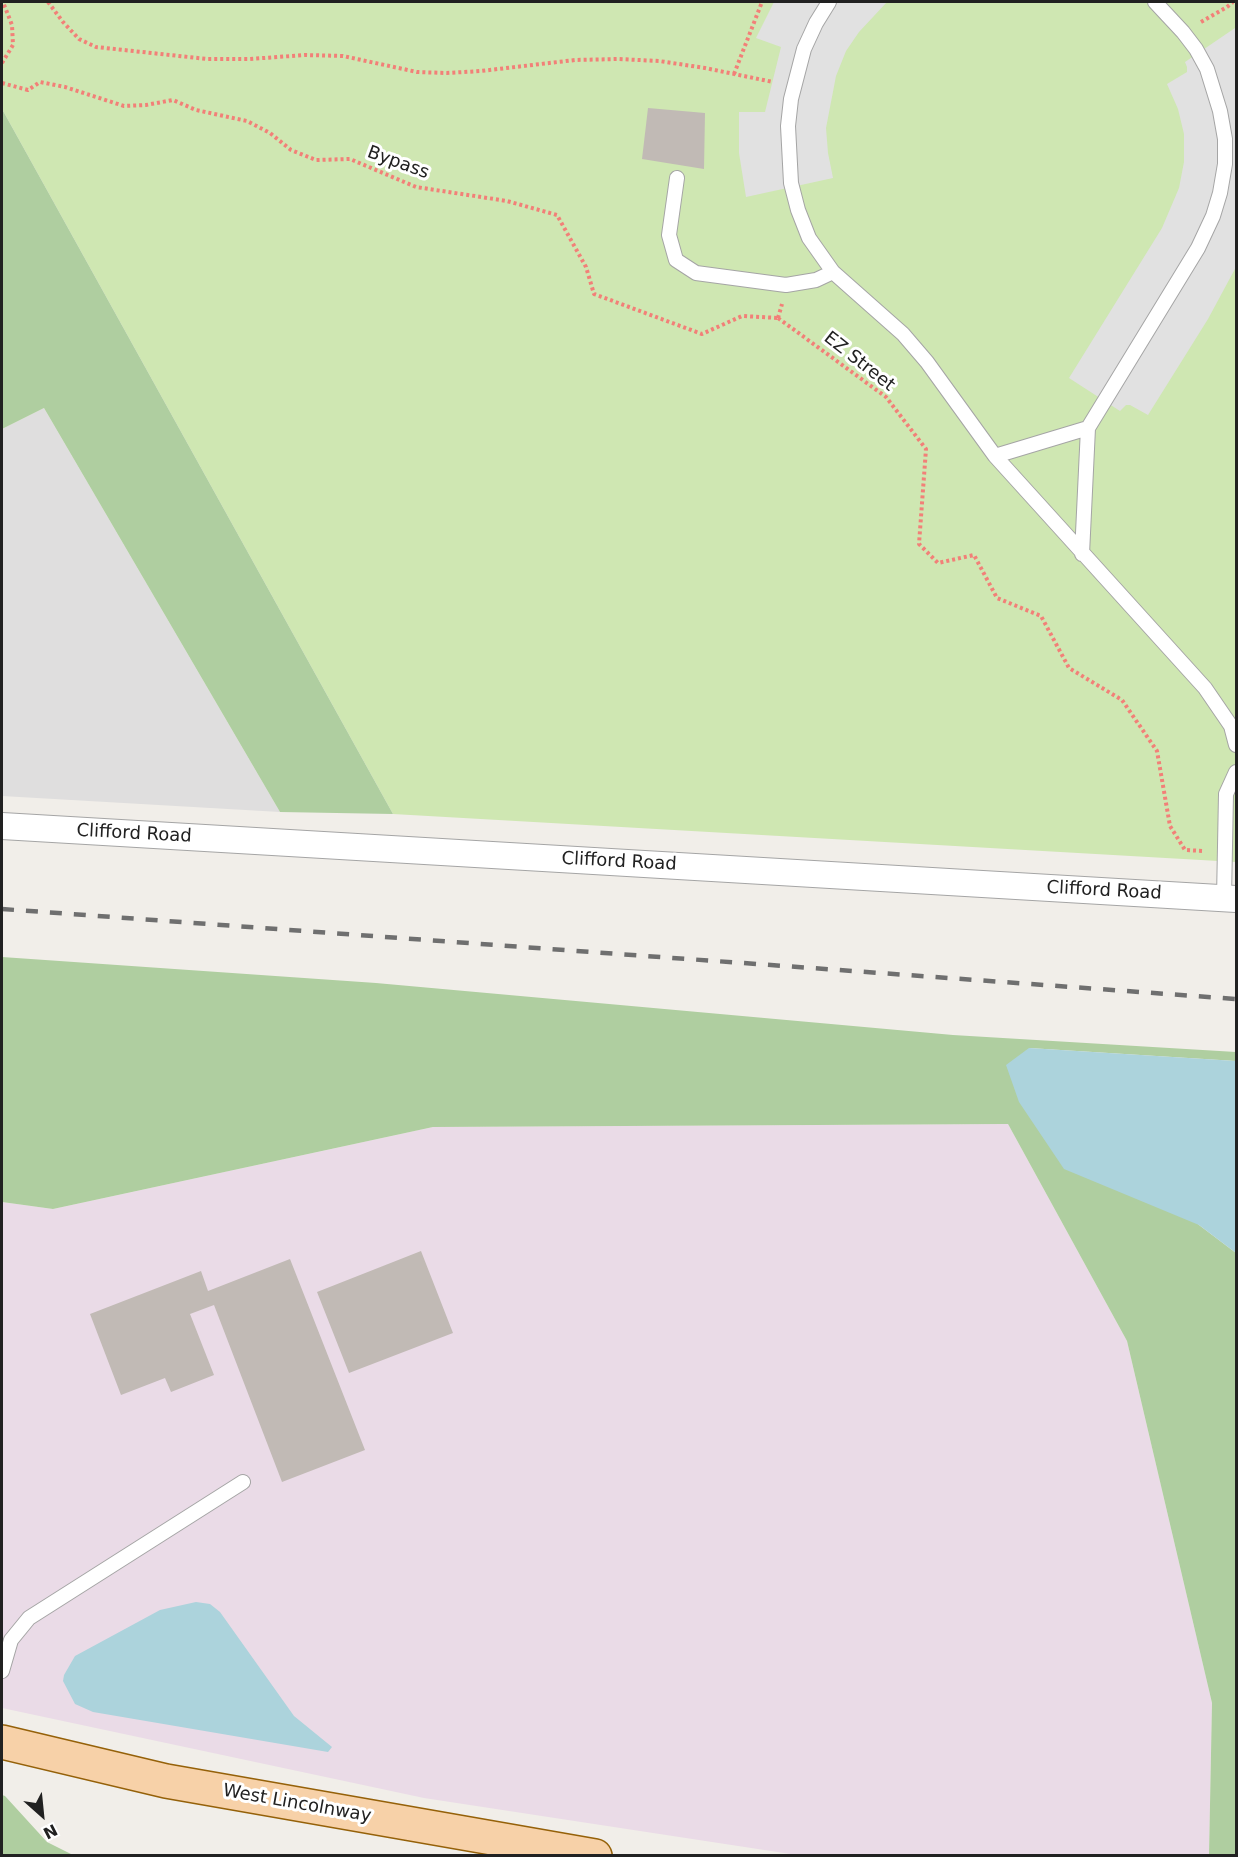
<!DOCTYPE html>
<html>
<head>
<meta charset="utf-8">
<style>
  body { margin:0 }
  #map { position:relative; width:1238px; height:1857px; overflow:hidden; background:#f1eee9; font-family:"DejaVu Sans",sans-serif }
  canvas { display:block }
  .frame { position:absolute; inset:0; border:3px solid #212121; pointer-events:none }
  .north { position:absolute; left:12px; top:1785px; width:60px; height:60px; -webkit-text-stroke:4px #fff; paint-order:stroke; rotate:153deg; font-size:16px; font-weight:700; line-height:24px; text-align:center; color:#212121 }
  .north::after { content:''; display:block; margin:auto; width:21px; height:27px; background:#212121; clip-path:polygon(50% 0,100% 100%,50% 72%,0 100%) }
</style>
</head>
<body>
<div id="map">
<canvas width="1238" height="1857"></canvas>
<div class="frame"></div>
<div class="north">N</div>
</div>
<script>
const g = document.querySelector('canvas').getContext('2d');
g.lineJoin = 'round';
function fillPath(path, color) { g.fillStyle = color; g.fill(path, 'evenodd'); }
const shape = rows => new Path2D(rows.map(r => 'M' + r).join(''));
function stroke(path, color, width, dash) { g.strokeStyle = color; g.lineWidth = width; g.lineCap = dash ? 'butt' : 'round'; g.setLineDash(dash || []); g.stroke(path); }
function write(font, color, halo, rows, align = 'center') {
  g.font = font + ' "DejaVu Sans",sans-serif'; g.lineWidth = 6; g.setLineDash([]); g.textBaseline = 'middle'; g.strokeStyle = halo; g.fillStyle = color; for (const [text, x, y, turn = 0] of rows) {
    g.save(); g.translate(x, y); g.rotate((+turn || 0) * Math.PI / 180); g.textAlign = isNaN(turn) ? turn : align; if (halo) g.strokeText(text, 0, 0); g.fillText(text, 0, 0); g.restore();
  }
}
fillPath(shape([
  [44,408,280,812,2,796,2,429]
]), '#dfdede');
fillPath(shape([
  [1008,1124,1127,1341,1212,1703,1209,1855,797,1855,424,1798,2,1708,2,1202,53,1209,433,1127]
]), '#eadbe7');
fillPath(shape([
  [2,2,1236,2,1236,862,393,814,2,109]
]), '#cfe7b2');
fillPath(shape([
  [2,109,393,814,280,812,44,408,2,429],
  [2,957,376,983,953,1035,1236,1052,1236,1061,1029,1048,1199,1225,1236,1253,1236,1855,1209,1855,1212,1703,1127,1341,1008,1124,433,1127,53,1209,2,1202],
  [2,1795,5,1796,47,1842,73,1855,2,1855]
]), '#afcea0');
fillPath(shape([
  [774,2,887,2,859,32,846,51,836,76,826,128,828,153,833,178,746,197,739,153,739,112,765,112,781,47,756,38],
  [1235,28,1236,267,1208,319,1148,415,1130,405,1126,405,1120,411,1069,378,1162,228,1179,188,1184,162,1184,134,1178,109,1167,84,1187,72,1187,67,1185,62]
]), '#e1e1e1');
fillPath(shape([
  [1029,1048,1236,1061,1236,1253,1199,1225,1064,1169,1019,1102,1006,1065],
  [196,1602,210,1604,220,1612,294,1716,332,1747,328,1752,93,1712,75,1704,63,1681,64,1675,75,1656,160,1610]
]), '#acd3dc');
fillPath(shape([
  [648,108,705,113,704,169,642,159],
  [421,1251,453,1333,349,1373,317,1292],
  [290,1259,365,1450,282,1482,214,1305,190,1314,214,1375,171,1392,165,1378,121,1395,90,1314,201,1271,208,1291]
]), '#c1bab5');
const lane = shape([
  [829,2,816,23,804,49,791,99,788,126,791,183,798,210,809,238,833,272,903,334,927,362,995,456,1205,688,1231,726,1236,745],
  [677,178,669,235,676,260,696,273,786,285,816,280,833,272],
  [995,456,1088,428],
  [1082,554,1088,428,1198,248,1213,216,1220,193,1225,164,1225,139,1220,111,1207,69,1196,49,1183,32,1155,2],
  [1224,898,1226,794,1236,772],
  [2,1671,11,1640,29,1618,243,1482]
]);
const street = shape([
  [2,826,1236,899]
]);
const primary = shape([
  [2,1742,166,1781,595,1856]
]);
stroke(lane, '#a5a5a5', 16);
stroke(street, '#a5a5a5', 28);
stroke(primary, '#956109', 36);
stroke(shape([
  [48,2,63,22,79,39,96,47,207,59,250,59,305,55,343,56,417,72,447,73,481,71,575,60,619,59,659,61,705,68,773,82],
  [1201,22,1227,7,1233,2],
  [2,63,13,45,12,25,3,2],
  [734,74,762,2],
  [2,83,28,90,40,82,65,87,124,106,146,105,173,100,196,110,247,121,270,133,291,150,316,160,350,159,416,187,507,201,557,215,586,267,594,294,702,334,742,316,778,318],
  [778,318,886,397,926,449,919,544,938,563,974,555,997,598,1041,616,1069,668,1122,700,1157,751,1170,826,1185,850,1204,851],
  [778,318,782,304]
]), '#f28078', 4, [3, 3]);
stroke(lane, '#fff', 14);
stroke(street, '#fff', 26);
stroke(primary, '#f7d1a8', 33);
stroke(shape([
  [2,909,1236,999]
]), '#6f6f6f', 4.5, [12, 12]);
write('18px', '#212121', '#fff', [
  ["Bypass",398,163,20],
  ["EZ Street",859,362,38],
  ["Clifford Road",134,834,3],
  ["Clifford Road",619,862,3],
  ["Clifford Road",1104,891,3],
  ["West Lincolnway",297,1804,10]
]);
</script>
</body>
</html>
